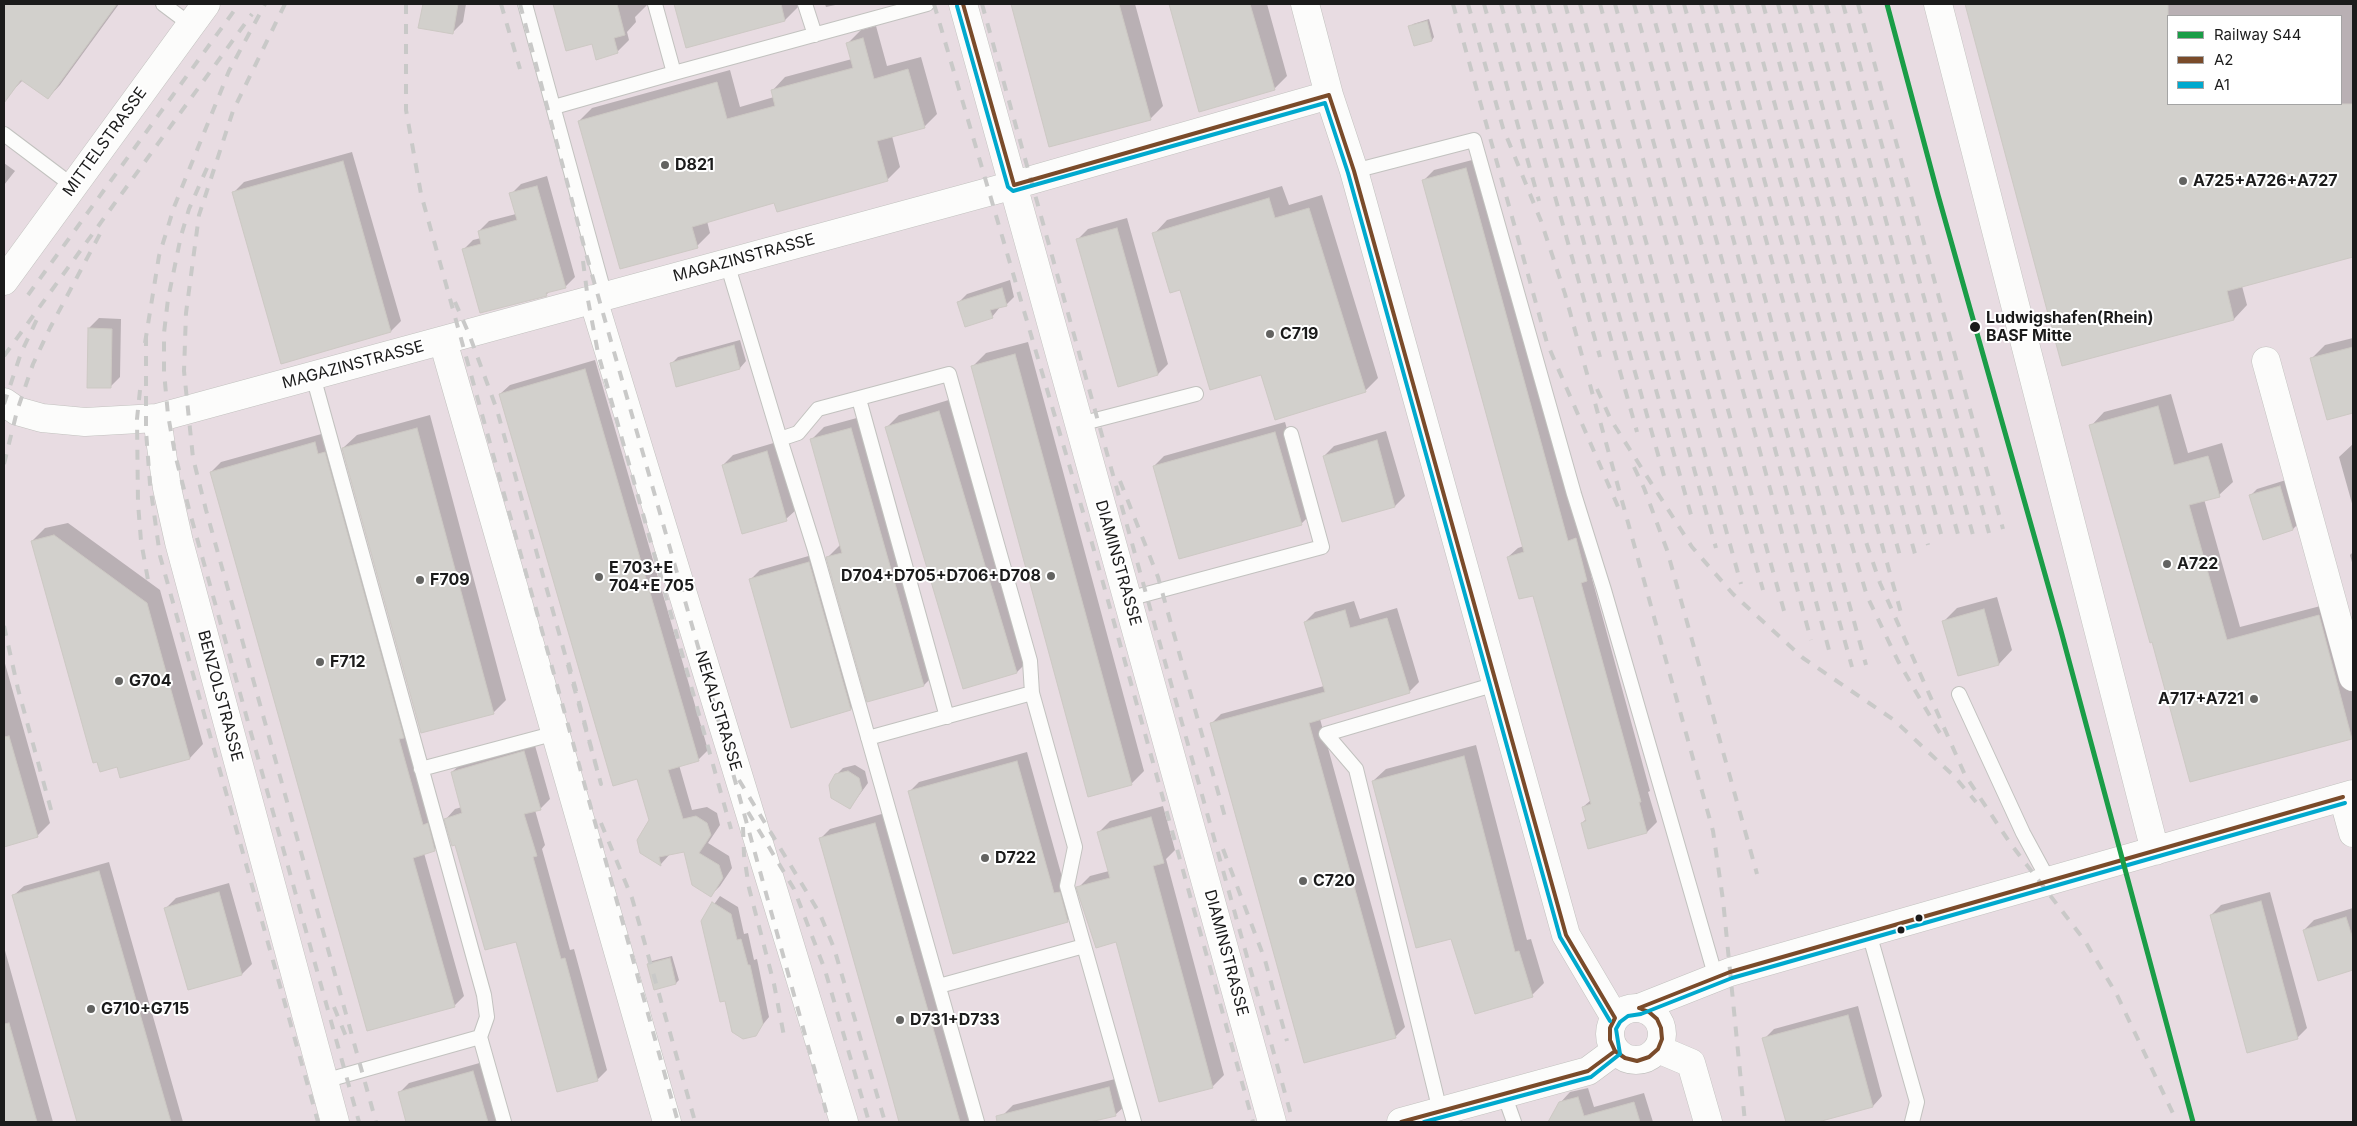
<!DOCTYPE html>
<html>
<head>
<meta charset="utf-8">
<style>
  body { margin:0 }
  #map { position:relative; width:2357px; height:1126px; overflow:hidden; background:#eae8e3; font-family:Inter,sans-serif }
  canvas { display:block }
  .frame { position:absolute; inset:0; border:5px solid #1b1b1b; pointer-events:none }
  .legend { position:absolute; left:2167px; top:15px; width:175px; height:90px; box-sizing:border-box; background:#fff; border:1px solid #a4a4a4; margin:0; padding:6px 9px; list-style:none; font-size:15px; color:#1b1b1b }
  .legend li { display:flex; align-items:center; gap:10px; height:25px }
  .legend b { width:25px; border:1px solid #a4a4a4 }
</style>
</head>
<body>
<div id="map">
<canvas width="2357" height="1126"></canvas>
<div class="frame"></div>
<ul class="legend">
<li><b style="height:6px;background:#1a9d47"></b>Railway S44</li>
<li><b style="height:6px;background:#7a4b2a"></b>A2</li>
<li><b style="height:6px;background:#00a9ce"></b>A1</li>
</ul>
</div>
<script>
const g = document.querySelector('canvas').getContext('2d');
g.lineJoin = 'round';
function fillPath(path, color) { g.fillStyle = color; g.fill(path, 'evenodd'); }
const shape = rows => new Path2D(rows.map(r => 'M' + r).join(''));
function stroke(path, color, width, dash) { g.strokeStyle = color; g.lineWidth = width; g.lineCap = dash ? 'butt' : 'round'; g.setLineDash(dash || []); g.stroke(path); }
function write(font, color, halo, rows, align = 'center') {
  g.font = font + ' Inter,sans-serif'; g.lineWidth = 4; g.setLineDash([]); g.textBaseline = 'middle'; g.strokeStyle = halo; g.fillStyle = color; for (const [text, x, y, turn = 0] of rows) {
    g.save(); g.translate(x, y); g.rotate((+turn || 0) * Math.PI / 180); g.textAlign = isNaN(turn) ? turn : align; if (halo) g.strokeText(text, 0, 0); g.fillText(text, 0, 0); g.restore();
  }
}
fillPath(shape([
  [4,4,2353,4,2353,1122,4,1122],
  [2168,16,2341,16,2341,104,2168,104]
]), '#e8dce2');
fillPath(shape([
  [4,4,119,4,60,85,48,98,23,80,11,92,4,86],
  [424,4,466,4,463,22,453,32,420,27],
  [554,4,647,4,647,5,635,17,636,22,627,32,629,40,617,52,593,42,567,50],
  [675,4,797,4,798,7,785,20,687,47],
  [825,4,840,4,826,7],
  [1012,4,1135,4,1163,106,1150,119,1050,145],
  [1170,4,1267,4,1287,76,1274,89,1200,110],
  [1966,4,2353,4,2353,256,2242,286,2247,305,2234,319,2063,364],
  [2168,16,2341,16,2341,104,2168,104],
  [1429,19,1434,37,1432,40,1410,27,1413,24],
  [876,26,887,66,921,57,937,114,924,127,892,136,900,167,887,180,775,202,707,221,710,233,697,246,579,121,592,108,730,70,740,107,774,97,772,91,785,77,852,59,848,43,861,30],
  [352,152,401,321,391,331,234,192,244,182],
  [1476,159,1578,531,1586,529,1597,570,1591,575,1650,791,1648,792,1657,822,1647,832,1589,847,1582,823,1586,819,1583,807,1591,800,1534,594,1508,557,1518,548,1524,546,1424,180,1434,170],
  [4,163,15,171,4,185],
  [547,176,575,277,565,287,550,291,546,295,463,250,473,240,481,238,479,231,489,221,516,214,511,194,521,184],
  [1282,186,1289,205,1322,195,1378,378,1365,391,1262,373,1181,289,1154,234,1167,220],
  [1127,218,1168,364,1158,374,1119,385,1078,239,1088,229],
  [1010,280,1014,297,1006,305,1000,307,992,317,959,302,967,294],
  [99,318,121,319,120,377,110,387,89,328],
  [2353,338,2353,412,2328,419,2311,359,2325,345],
  [740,340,746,361,740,368,671,364,678,357],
  [1028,342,1144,771,1131,784,973,366,986,353],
  [595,360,708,750,698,760,679,765,692,810,707,807,717,813,720,825,708,843,729,856,732,868,720,886,710,896,685,850,670,854,661,864,641,852,651,820,638,777,500,394,510,385],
  [2171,394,2188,453,2222,443,2233,482,2219,495,2204,499,2240,627,2332,603,2353,682,2353,736,2351,738,2153,640,2091,426,2104,412],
  [952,399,1030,659,1017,672,886,428,899,415],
  [430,415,506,700,493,713,343,448,357,435],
  [864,416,937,672,924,685,828,557,841,544,811,440,824,427],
  [1285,422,1311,514,1301,524,1154,466,1164,456],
  [1386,431,1405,496,1395,506,1343,521,1324,456,1334,446],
  [325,433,444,840,434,850,424,853,464,996,454,1006,211,472,221,462],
  [777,442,796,510,786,519,723,465,733,455],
  [2353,444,2353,507,2339,457],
  [2286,480,2299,523,2293,529,2251,495,2257,489],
  [68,523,160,590,203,744,190,758,121,777,32,541,45,528],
  [2353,552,2353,566,2350,555],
  [819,553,861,699,851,709,750,580,760,570],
  [1997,597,2012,650,1999,664,1959,675,1944,621,1957,608],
  [1354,601,1360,619,1397,608,1419,682,1409,692,1320,719,1405,1027,1395,1037,1211,724,1221,714,1324,686,1305,622,1315,612],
  [4,660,50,823,37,836,4,845],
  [534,742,550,799,540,809,535,810,545,845,542,849,570,950,574,949,607,1070,597,1080,517,940,456,843,446,819,455,809,462,807,452,772,462,763],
  [1476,745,1527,940,1531,939,1544,983,1532,995,1452,938,1373,781,1386,769],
  [1027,752,1064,884,1077,911,1067,921,909,792,919,782],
  [855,765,865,771,868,783,850,808,836,775,843,768],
  [1163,806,1175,850,1166,859,1224,1075,1212,1087,1117,941,1078,888,1090,876,1109,871,1099,832,1110,821],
  [885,813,972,1122,900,1122,820,839,830,829],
  [109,862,183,1122,79,1122,14,895,24,886],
  [229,883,252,964,242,974,189,989,166,908,176,898],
  [2270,892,2307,1028,2297,1038,2211,915,2221,905],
  [720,896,738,907,744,934,748,933,754,960,757,959,769,1017,755,1034,726,999,702,921],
  [2353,908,2353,969,2319,979,2304,930,2314,920],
  [4,947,53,1122,4,1122],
  [672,956,679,980,676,983,655,988,649,964,652,961],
  [1858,1006,1882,1096,1873,1106,1814,1122,1787,1122,1764,1039,1774,1029],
  [483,1062,500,1122,407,1122,399,1093,409,1083],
  [1119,1078,1126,1105,1116,1114,1085,1122,1005,1122,1003,1115,1013,1105],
  [1588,1088,1594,1107,1644,1093,1653,1122,1551,1122,1560,1103,1570,1092]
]), '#0003');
const building = shape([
  [4,4,117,4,48,99,21,80,4,103,4,4],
  [423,4,458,4,453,34,418,28,423,4],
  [553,4,617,4,625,35,614,38,618,53,596,60,592,44,566,51,553,4],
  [674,4,781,4,785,21,686,48,674,4],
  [1011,4,1119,4,1151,120,1049,147,1011,4],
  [1169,4,1250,4,1275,90,1199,112,1169,4],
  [1965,4,2168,4,2168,104,2353,104,2353,257,2227,291,2234,320,2062,366,1965,4],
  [1427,21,1432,41,1414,46,1408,26,1427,21],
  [863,38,874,79,908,69,925,128,877,141,888,181,777,212,774,203,692,227,698,248,620,269,578,121,717,82,727,119,775,106,771,90,853,68,846,43,863,38],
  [343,161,391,332,281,364,232,192,343,161],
  [1466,168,1568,541,1576,538,1587,581,1581,583,1641,802,1639,802,1647,833,1588,849,1581,823,1586,821,1582,807,1591,804,1533,596,1519,599,1507,557,1524,552,1422,180,1466,168],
  [537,186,566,288,546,293,547,296,480,313,462,249,481,244,478,231,517,220,509,193,537,186],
  [1269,198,1275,218,1309,208,1366,392,1275,420,1261,375,1210,390,1180,290,1170,293,1152,233,1269,198],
  [1117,228,1158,375,1118,387,1076,239,1117,228],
  [1002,288,1007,306,990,310,993,318,965,327,957,302,1002,288],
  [88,328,112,329,111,388,87,388,88,328],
  [734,345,740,369,676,387,670,363,734,345],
  [2353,347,2353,413,2327,420,2310,358,2353,347],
  [1015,354,1132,785,1088,797,971,366,1015,354],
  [585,369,699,761,668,770,683,819,696,816,707,823,711,835,699,853,719,865,723,878,711,897,692,885,684,852,659,857,661,866,640,853,637,840,649,820,637,779,613,786,499,394,585,369],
  [2158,406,2174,465,2208,456,2220,497,2189,505,2227,640,2319,615,2352,739,2190,782,2152,642,2150,643,2089,425,2158,406],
  [939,411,1017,673,963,689,885,427,939,411],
  [417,428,494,714,421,733,342,448,417,428],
  [851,428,924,686,867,702,826,557,842,553,810,439,851,428],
  [1275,432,1302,525,1179,559,1153,466,1275,432],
  [1377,440,1395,507,1342,522,1323,456,1377,440],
  [315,442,318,454,325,452,404,738,399,739,423,825,428,823,435,851,413,858,455,1007,367,1031,210,472,315,442],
  [767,451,787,521,742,534,722,465,767,451],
  [2280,486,2293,530,2263,540,2249,495,2280,486],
  [54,535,147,603,190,759,120,778,117,767,100,772,97,762,93,763,31,541,54,535],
  [809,562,851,710,791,728,749,579,809,562],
  [1984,609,1999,665,1958,676,1942,621,1984,609],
  [1345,610,1350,628,1387,618,1410,693,1309,723,1396,1038,1304,1063,1210,723,1325,692,1304,622,1345,610],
  [9,736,38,837,4,847,4,737,9,736],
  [524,751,541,810,524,814,537,856,533,857,561,959,565,958,598,1081,557,1092,516,942,485,950,455,845,452,846,444,819,462,813,451,772,524,751],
  [1464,756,1515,952,1519,951,1533,997,1475,1014,1451,939,1416,948,1372,781,1464,756],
  [1017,761,1054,893,1060,892,1068,922,953,954,908,791,1017,761],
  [848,771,859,778,862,790,850,809,831,798,829,785,835,774,848,771],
  [1151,817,1164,863,1153,866,1213,1088,1159,1102,1116,942,1096,948,1076,887,1110,878,1097,832,1151,817],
  [875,823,914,962,960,1122,899,1122,887,1078,819,838,875,823],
  [99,871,171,1122,77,1122,12,895,99,871],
  [219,892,242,975,188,990,164,908,219,892],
  [2261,901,2298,1039,2247,1053,2210,915,2261,901],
  [712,902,731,914,737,940,741,939,748,965,750,965,763,1024,756,1036,743,1039,732,1032,725,1001,720,1002,701,921,712,902],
  [2346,917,2353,939,2353,970,2318,981,2303,930,2346,917],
  [670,958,676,984,654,990,647,964,670,958],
  [1848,1015,1873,1107,1818,1122,1786,1122,1762,1038,1848,1015],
  [9,1023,37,1122,4,1122,4,1024,9,1023],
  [473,1071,488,1122,406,1122,398,1092,473,1071],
  [1109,1087,1116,1116,1090,1122,997,1122,996,1116,1109,1087],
  [1578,1097,1584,1116,1634,1102,1640,1122,1548,1122,1559,1102,1578,1097]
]);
fillPath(building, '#d2d0cc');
stroke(building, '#cdc9c4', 1);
const service = shape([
  [163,4,191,25],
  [525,4,605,296],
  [805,4,815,35],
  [674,73,927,4],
  [554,107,674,73,655,4],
  [4,134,73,186],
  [1354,171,1474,140,1574,494,1604,590,1716,978],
  [727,263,780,439,815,550,977,1122],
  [313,376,484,995,487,1017,480,1037,324,1081],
  [859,399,947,717],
  [1080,424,1196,394],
  [780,439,798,433,818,409,949,374,1030,661,1032,693],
  [1128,599,1322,547,1291,434],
  [1959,694,2023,833,2049,881],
  [868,738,1032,693,1075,847,1067,886,1134,1122],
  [421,769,556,733],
  [1869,933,1917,1102,1912,1122],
  [939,986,1084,946],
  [480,1037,504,1122],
  [1504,1094,1514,1122],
  [1440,1111,1356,769,1326,734,1496,684]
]);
const minor = shape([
  [963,4,1272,1122],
  [1305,4,1329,95,1354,171,1566,935,1615,1018],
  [1938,4,2155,851],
  [4,281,206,4],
  [593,299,844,1122],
  [443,341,667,1122],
  [2266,361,2353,677],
  [4,402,17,411,42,418,85,422,157,418,1014,185,1329,95],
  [157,418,167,488,179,542,335,1122],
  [2343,797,2353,833],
  [1639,1008,1730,972,2353,794],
  '1610 1034a26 26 0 1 1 52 0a26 26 0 1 1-52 0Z',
  [1658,1049,1691,1063,1708,1122],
  [1401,1122,1588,1071,1615,1051]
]);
stroke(service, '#c2c2bf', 16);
stroke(minor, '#c2c2bf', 29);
stroke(service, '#fcfcfb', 14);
stroke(minor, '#fcfcfb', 28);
stroke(shape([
  [285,4,233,111,199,215,186,313,184,371,193,458,206,510,376,1122],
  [406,4,406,110,421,194,678,1122],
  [501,4,520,69],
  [520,4,585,250,701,657,829,1122],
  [934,4,1090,536,1253,1122],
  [982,4,1293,1122],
  [1453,4,1547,343,1619,509],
  [1468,4,1503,128,1541,221,1565,294,1713,831,1723,900,1745,1122],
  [1484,4,1539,201],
  [1501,4,1600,357],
  [1517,4,1637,432],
  [1532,4,1666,483],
  [1548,4,1693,522],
  [1565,4,1716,548],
  [1580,4,1741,584],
  [1600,4,1763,590],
  [1615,4,1786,618],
  [1634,4,1759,448,1811,640],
  [1650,4,1772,438,1829,650],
  [1668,4,1852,667],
  [1684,4,1866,665],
  [1701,4,1829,468,1867,596,1898,661,1941,735],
  [1715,4,1864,536,1880,583,1965,775,2010,843,2085,941,2117,995,2177,1122],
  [1731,4,1903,620],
  [1747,4,1900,556],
  [1763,4,1915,554],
  [1778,4,1928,545],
  [1794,4,1943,541],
  [1810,4,1959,538],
  [1826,4,1973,535],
  [1843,4,1989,533],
  [1858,4,2003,529],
  [207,168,189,209,181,236,168,299,164,333,164,372,168,415,175,454,190,513,359,1122],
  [583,261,588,300,598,353,731,829],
  [28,295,239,4],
  [455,302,469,334,497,410,601,784,567,657],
  [146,336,146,431,150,484,160,556,318,1122],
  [145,343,159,256,174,207,229,71,265,4],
  [4,356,252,14],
  [1597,389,1611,420,1692,547,1733,594,1803,658,1894,720,1954,776,1976,802],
  [140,390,137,419,138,503,141,541,148,580],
  [4,404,21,353,38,317],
  [4,464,17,411,33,364,50,328,101,232],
  [1634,467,1644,488,1667,550,1757,874],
  [1120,481,1158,577,1225,817],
  [4,626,18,689,53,817],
  [739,780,820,914,834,948,885,1122],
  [748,812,794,889,825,970,869,1122],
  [601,823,632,898,694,1118],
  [743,827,744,855,749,888,774,984,784,1036],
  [1223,849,1265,960,1287,1041],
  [334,1007,347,1039]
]), '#c9c9c8', 4, [10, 10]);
stroke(shape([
  [963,4,1014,185,1329,95,1354,171,1566,935,1615,1018,1610,1028,1610,1040,1615,1051,1625,1058,1637,1061,1649,1057,1658,1049,1662,1039,1661,1028,1657,1019,1649,1012,1639,1008],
  [1639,1008,1730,972,2343,797],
  [1401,1122,1588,1071,1615,1051]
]), '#7a4b2a', 4);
stroke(shape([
  [957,6,1008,187,1013,191,1325,103,1348,173,1560,937,1610,1021],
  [1424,1122,1591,1077,1620,1054,1616,1029,1620,1022,1628,1016,1641,1014,1732,978,2345,803]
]), '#00a9ce', 4);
stroke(shape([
  [1887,4,1938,195,2061,631,2193,1122]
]), '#1a9d47', 5);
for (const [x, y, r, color] of [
  [665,165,5,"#636361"],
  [2183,181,5,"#636361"],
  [1975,327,6,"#1b1b1b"],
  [1270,334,5,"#636361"],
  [2167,564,5,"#636361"],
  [1051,576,5,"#636361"],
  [599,577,5,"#636361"],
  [420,580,5,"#636361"],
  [320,662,5,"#636361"],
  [119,681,5,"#636361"],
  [2254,699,5,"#636361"],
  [985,858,5,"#636361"],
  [1303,881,5,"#636361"],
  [1919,918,4.5,"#1b1b1b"],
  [1901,930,4.5,"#1b1b1b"],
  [91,1009,5,"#636361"],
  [900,1020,5,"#636361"]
]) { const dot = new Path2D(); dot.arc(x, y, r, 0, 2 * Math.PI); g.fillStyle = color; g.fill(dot); stroke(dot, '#fff', 2); }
write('16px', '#1b1b1b', '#fff', [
  ["MITTELSTRASSE",105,142,-54],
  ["MAGAZINSTRASSE",744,258,-15],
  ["MAGAZINSTRASSE",353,365,-15],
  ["DIAMINSTRASSE",1118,563,74],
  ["BENZOLSTRASSE",220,696,75],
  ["NEKALSTRASSE",718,711,73],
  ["DIAMINSTRASSE",1226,953,75]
]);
write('bold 16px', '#1b1b1b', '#fff', [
  ["D821",675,165],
  ["A725+A726+A727",2193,181],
  ["C719",1280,334],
  ["A722",2177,564],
  ["E 703+E",609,568],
  ["704+E 705",609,586],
  ["D704+D705+D706+D708",1041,576,"right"],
  ["F709",430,580],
  ["F712",330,662],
  ["G704",129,681],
  ["A717+A721",2244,699,"right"],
  ["D722",995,858],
  ["C720",1313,881],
  ["G710+G715",101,1009],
  ["D731+D733",910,1020]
], 'left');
write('bold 16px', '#1b1b1b', '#fff', [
  ["Ludwigshafen(Rhein)",1986,318],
  ["BASF Mitte",1986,336]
], 'left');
</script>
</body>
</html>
